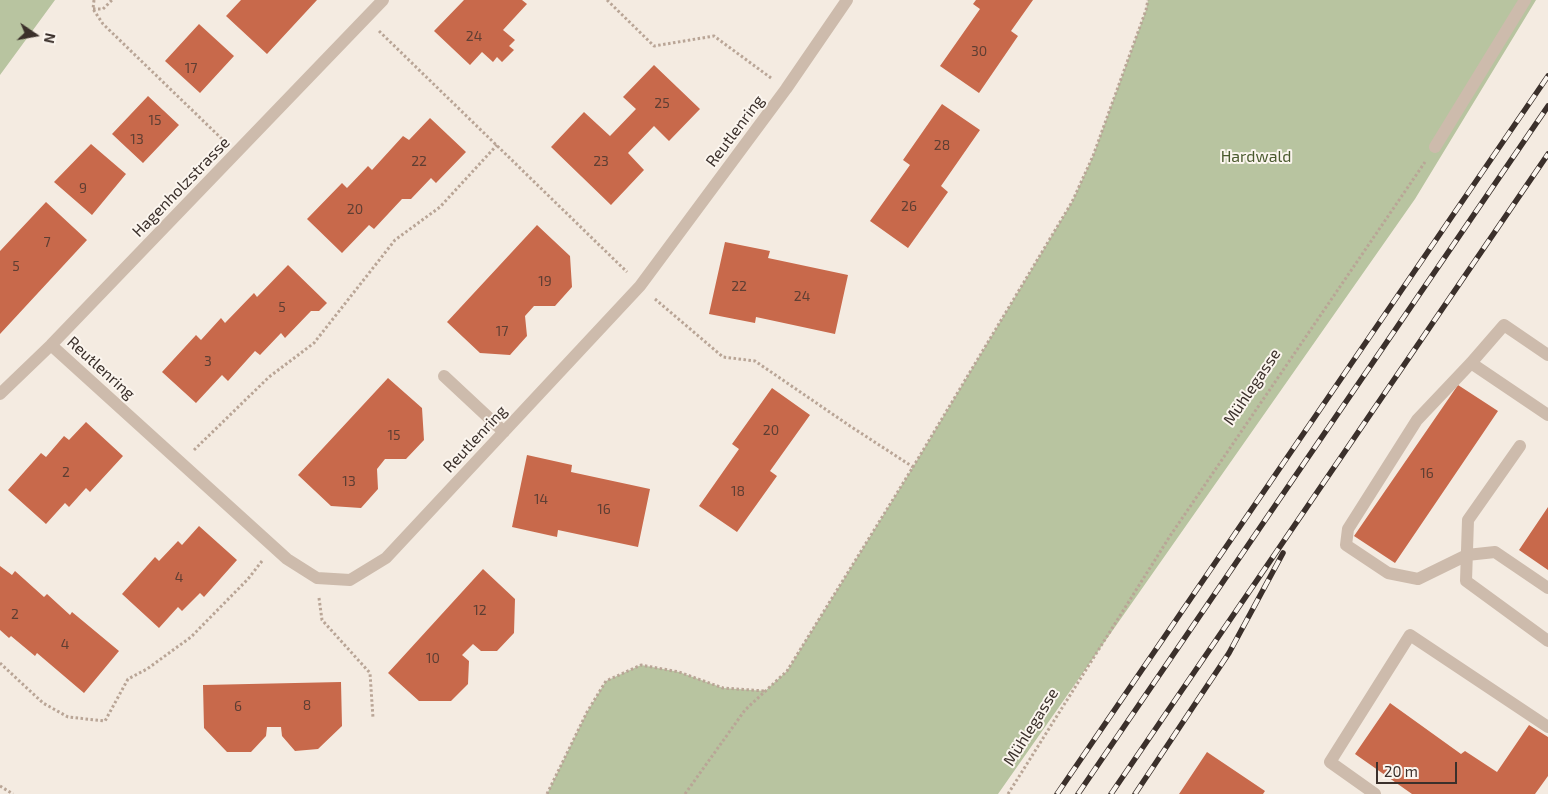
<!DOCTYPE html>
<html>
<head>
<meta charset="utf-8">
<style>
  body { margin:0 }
  #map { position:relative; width:1548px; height:794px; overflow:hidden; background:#f4ebe1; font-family:"Exo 2",sans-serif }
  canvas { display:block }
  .north { position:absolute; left:10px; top:10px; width:50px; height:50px; -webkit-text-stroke:4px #fbf5ee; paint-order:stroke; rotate:102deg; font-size:14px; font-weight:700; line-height:20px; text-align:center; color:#3b302b }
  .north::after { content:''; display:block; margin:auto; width:18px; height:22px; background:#3b302b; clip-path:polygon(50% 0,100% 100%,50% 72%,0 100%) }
  .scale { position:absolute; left:1376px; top:762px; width:81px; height:22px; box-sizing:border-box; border:2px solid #3b302b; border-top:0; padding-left:6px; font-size:15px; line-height:18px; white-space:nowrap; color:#3b302b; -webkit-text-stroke:4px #fbf5ee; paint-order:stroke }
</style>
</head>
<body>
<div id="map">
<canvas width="1548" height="794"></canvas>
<div class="north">N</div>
<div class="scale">20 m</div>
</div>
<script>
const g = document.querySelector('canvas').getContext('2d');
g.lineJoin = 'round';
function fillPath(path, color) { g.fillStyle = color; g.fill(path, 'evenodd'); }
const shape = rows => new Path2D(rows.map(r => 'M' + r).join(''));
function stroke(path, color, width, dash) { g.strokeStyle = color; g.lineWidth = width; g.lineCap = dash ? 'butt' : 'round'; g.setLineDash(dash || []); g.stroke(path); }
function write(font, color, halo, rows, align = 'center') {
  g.font = font + ' "Exo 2",sans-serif'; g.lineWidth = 4; g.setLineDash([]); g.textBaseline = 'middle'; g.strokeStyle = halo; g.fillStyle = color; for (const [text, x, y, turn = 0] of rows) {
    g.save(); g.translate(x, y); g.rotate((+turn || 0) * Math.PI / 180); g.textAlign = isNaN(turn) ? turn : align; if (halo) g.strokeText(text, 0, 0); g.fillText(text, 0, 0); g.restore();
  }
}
fillPath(shape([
  [0,0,55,0,0,75],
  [1148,0,1536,0,1415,199,998,794,547,794,587,712,606,681,641,665,679,672,723,688,765,691,787,671,913,467,1072,202,1093,156,1146,10]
]), '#b8c4a0');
fillPath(shape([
  [241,0,317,0,267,54,226,16],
  [464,0,522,0,527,4,503,30,515,40,509,46,514,50,502,62,497,57,493,62,482,52,470,65,434,31],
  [976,0,1033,0,1011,31,1018,36,979,93,940,66,980,9,973,4],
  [199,24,234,56,200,93,165,61],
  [654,65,700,109,669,141,654,126,628,153,644,170,611,205,551,147,584,112,610,136,636,109,623,97],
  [148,96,179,125,143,163,112,134],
  [942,104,980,130,941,186,948,192,908,248,870,221,910,165,903,160],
  [430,118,466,152,436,183,431,178,411,199,402,199,374,229,369,225,342,253,307,219,342,183,347,188,368,166,372,170,403,136,409,140],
  [91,144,126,174,92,215,54,182],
  [46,202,87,240,0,334,0,251],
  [537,225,570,256,572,287,555,306,534,306,525,316,527,336,510,355,480,353,447,322],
  [725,242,770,251,768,258,848,275,835,334,756,317,755,323,709,314],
  [288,265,327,303,319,311,311,311,285,338,281,333,260,355,255,351,228,381,222,375,196,403,162,372,196,335,201,340,221,318,225,323,254,293,257,297],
  [388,378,422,408,424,440,406,459,385,459,377,469,378,489,361,508,331,506,298,475],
  [1458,385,1498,411,1395,563,1354,536],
  [772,388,810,415,770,471,777,476,737,532,699,506,739,449,732,444],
  [86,422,123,456,90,492,86,488,69,507,65,503,46,524,8,490,41,453,46,457,64,436,69,440],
  [527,455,572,465,571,472,650,489,638,547,558,530,557,537,512,527],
  [1548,507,1548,570,1519,550],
  [199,526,237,560,204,597,200,593,182,611,178,607,159,628,122,594,155,557,159,561,178,541,182,545],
  [0,566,12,575,15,571,44,597,47,594,70,615,72,612,119,651,84,693,37,653,35,656,11,636,9,638,0,630],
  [483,569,515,599,514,633,497,651,481,651,473,644,462,655,469,661,468,684,451,701,419,701,388,673],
  [341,682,342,726,318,749,295,751,282,736,281,727,267,727,266,736,251,752,227,752,204,728,203,685],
  [1390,703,1461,754,1465,751,1497,772,1529,725,1548,737,1548,776,1535,794,1412,794,1355,754],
  [1207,752,1265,791,1263,794,1179,794]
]), '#c8694b');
stroke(shape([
  [94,0,93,9,103,24,223,140],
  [607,0,654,46,714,36,771,78],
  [93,9,103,9,112,0],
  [379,31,627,272],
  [655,299,723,357,755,361,850,426,913,467],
  [194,450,269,377,314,343,395,240,440,207,497,145],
  [319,598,322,620,370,673,373,718],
  [0,663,43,703,68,717,105,721,128,679,147,669,191,637,248,579,262,561],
  [0,786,13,794],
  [547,794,587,712,606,681,641,665,679,672,723,688,765,691],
  [685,794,745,710,787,671,913,467,1072,202,1093,156,1146,10,1148,0],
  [1008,794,1170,536,1425,162]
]), '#b9a596', 3, [2.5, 2.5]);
stroke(shape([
  [1435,147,1525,0],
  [51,345,287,559,317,578,350,580,386,558,640,286,786,89,847,0],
  [1548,355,1504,325,1471,363,1417,420,1348,529,1346,545,1388,573,1418,579,1467,555,1495,552,1548,588],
  [1471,363,1548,415],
  [444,376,504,432],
  [0,394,51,345,383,0],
  [1520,446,1468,520,1466,581,1548,641],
  [1375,794,1330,762,1410,635,1548,727]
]), '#cdbbac', 12);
const rail = shape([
  [1057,794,1548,76],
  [1078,794,1548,106],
  [1111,794,1548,154],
  [1135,794,1229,653,1283,553]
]);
stroke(rail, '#3b302b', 5.5);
stroke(rail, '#fbf5ee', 4, [11]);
write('14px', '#5e3e33', null, [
  ["24",474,36],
  ["30",979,51],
  ["17",191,68],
  ["25",662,103],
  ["15",155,120],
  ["13",137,139],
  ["28",942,145],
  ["22",419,161],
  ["23",601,161],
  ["9",83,188],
  ["26",909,206],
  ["20",355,209],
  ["7",47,242],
  ["5",16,266],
  ["19",545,281],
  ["22",739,286],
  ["24",802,296],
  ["5",282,307],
  ["17",502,331],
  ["3",208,361],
  ["20",771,430],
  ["15",394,435],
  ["2",66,472],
  ["16",1427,473],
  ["13",349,481],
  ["18",738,491],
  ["14",541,499],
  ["16",604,509],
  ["4",179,577],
  ["12",480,610],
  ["2",15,614],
  ["4",65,644],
  ["10",433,658],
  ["8",307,705],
  ["6",238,706]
]);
write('16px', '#3b302b', '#fbf5ee', [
  ["Reutlenring",735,131,-53],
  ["Hagenholzstrasse",181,187,-46],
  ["Reutlenring",101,368,42],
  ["Mühlegasse",1252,387,-56],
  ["Reutlenring",475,439,-47],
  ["Mühlegasse",1031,727,-58]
]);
write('16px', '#4a5a2e', '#fbf5ee', [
  ["Hardwald",1256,157]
]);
</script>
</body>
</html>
